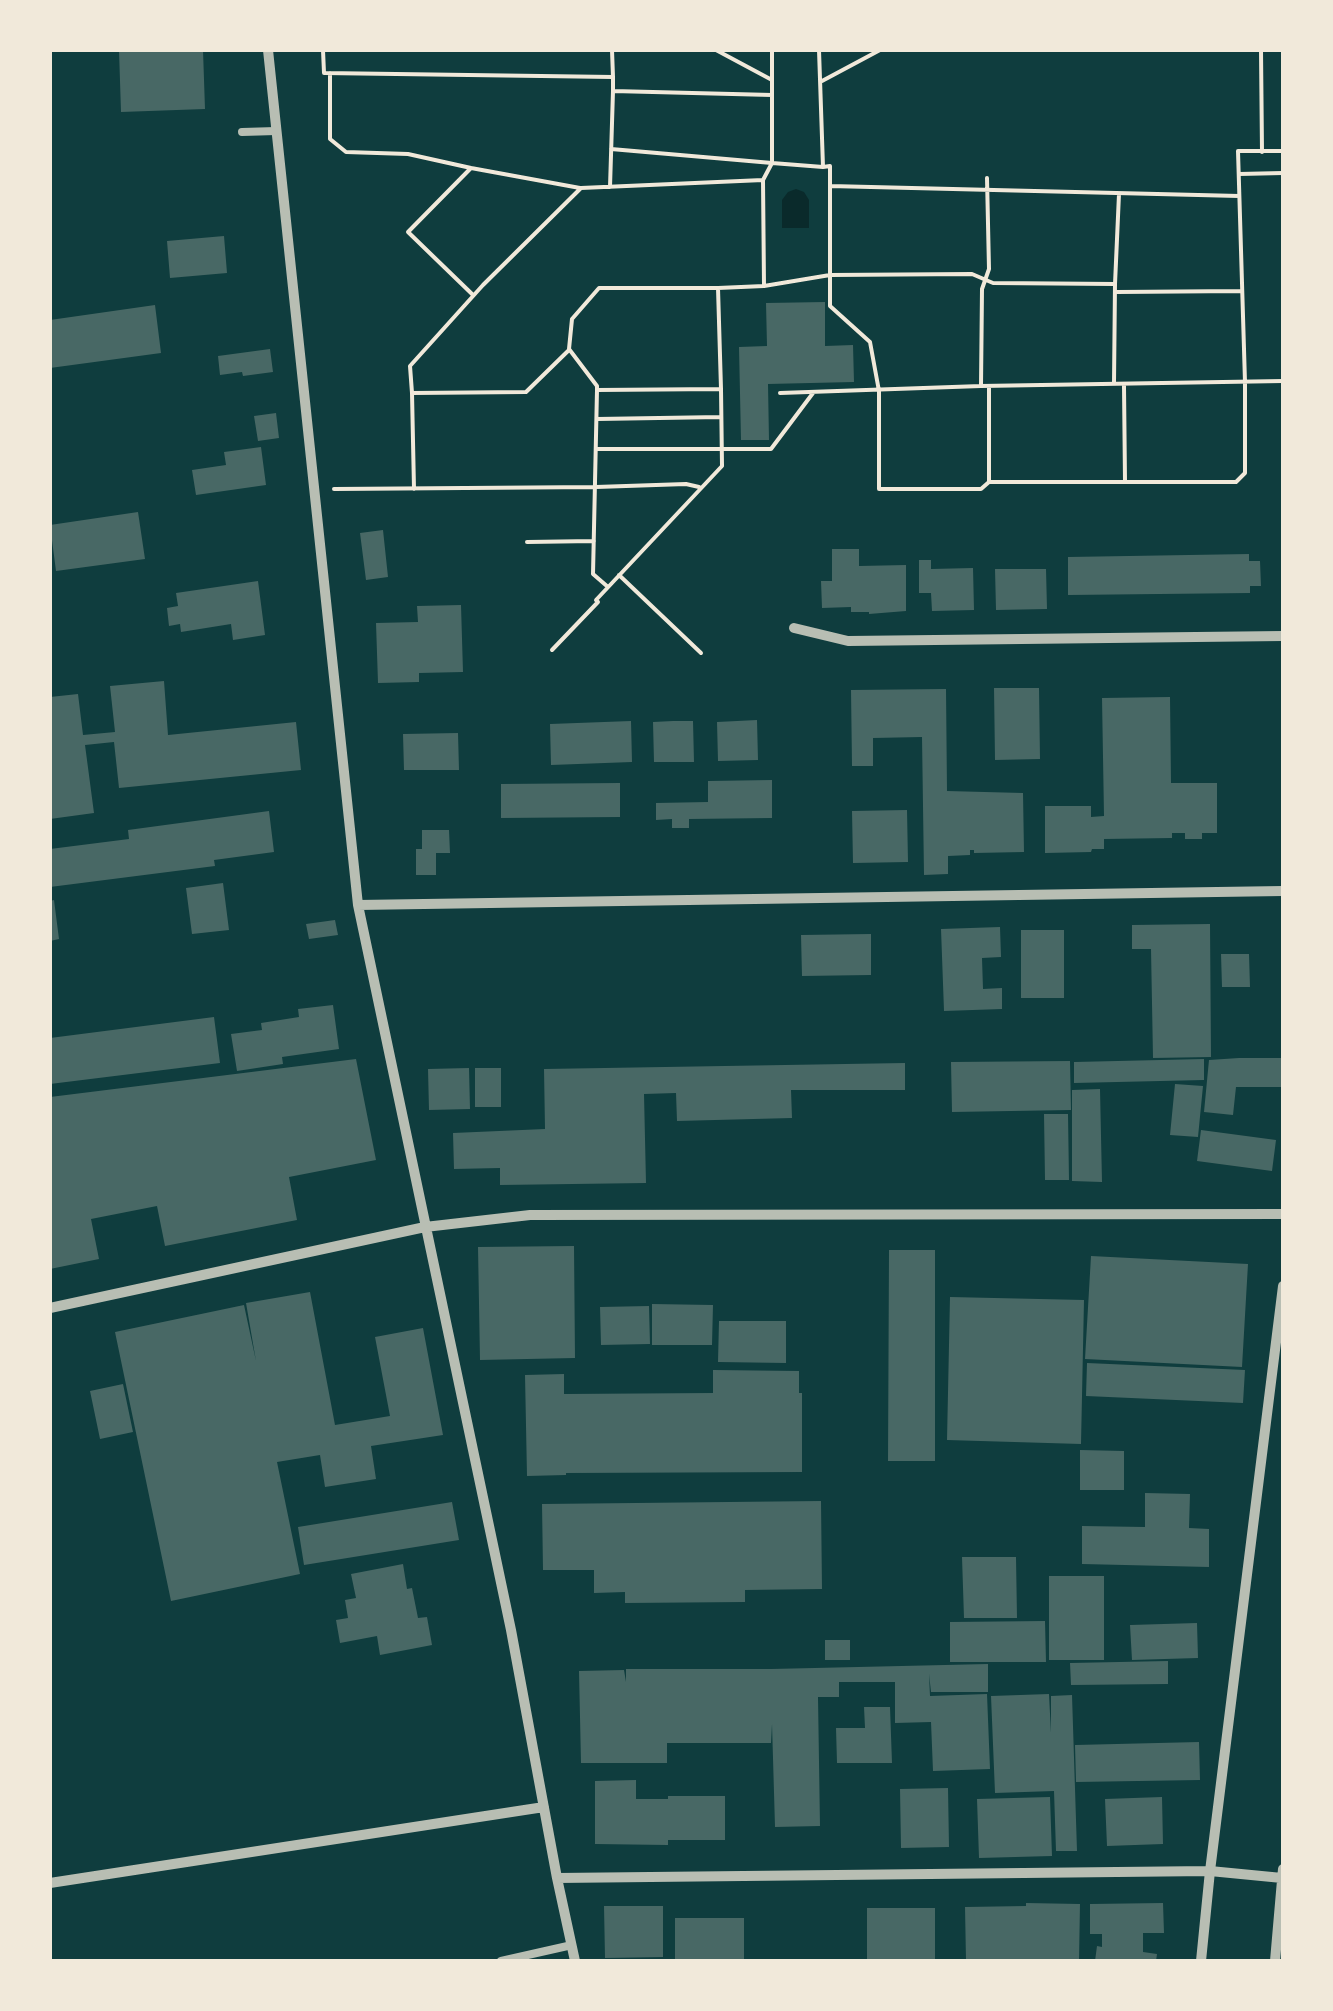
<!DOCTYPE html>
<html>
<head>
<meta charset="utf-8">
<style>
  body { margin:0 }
  #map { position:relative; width:1333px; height:2011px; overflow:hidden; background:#0f3d3e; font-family:Spectral,serif }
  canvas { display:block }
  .frame { position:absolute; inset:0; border:52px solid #f1e9da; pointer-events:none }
</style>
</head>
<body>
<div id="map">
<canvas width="1333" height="2011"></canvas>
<div class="frame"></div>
</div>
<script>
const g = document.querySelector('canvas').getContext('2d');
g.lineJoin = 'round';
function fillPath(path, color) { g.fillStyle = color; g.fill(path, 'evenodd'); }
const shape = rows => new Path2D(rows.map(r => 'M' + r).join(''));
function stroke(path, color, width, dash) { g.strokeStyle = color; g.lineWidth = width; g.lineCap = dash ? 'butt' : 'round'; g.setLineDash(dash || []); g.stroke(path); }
fillPath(shape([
  [796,189,804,192,809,200,809,228,782,228,782,200,788,192]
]), '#0a2a2b');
fillPath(shape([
  [119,50,203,50,205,109,121,112],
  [224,236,227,273,170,278,167,241],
  [825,302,825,346,853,345,854,382,768,384,769,440,741,440,739,347,767,346,766,303],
  [155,305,161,353,50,368,50,320],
  [270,349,273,372,243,376,242,372,220,375,218,356],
  [276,413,279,438,258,441,254,416],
  [261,447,266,485,196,495,192,470,226,465,224,452],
  [138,512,145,559,56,571,50,525],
  [383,530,388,577,366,580,360,533],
  [832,549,859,549,859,566,906,565,906,611,869,614,869,612,851,612,851,607,822,608,821,581,832,581],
  [1249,554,1249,561,1260,561,1261,586,1250,586,1250,593,1068,595,1068,557],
  [919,560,931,560,931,569,973,568,974,610,932,611,931,593,919,593],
  [995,569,1046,569,1047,609,996,610],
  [258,581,265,635,233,640,231,624,181,632,180,624,169,626,167,608,178,606,176,593],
  [461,605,463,672,419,673,419,682,378,683,376,623,418,622,417,606],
  [164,681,168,735,296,722,301,770,119,788,114,742,85,745,94,813,50,819,50,697,78,694,83,735,115,732,110,686],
  [994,688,1039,688,1040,759,995,760],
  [946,689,947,791,1023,793,1024,852,974,853,974,850,970,850,970,855,948,856,948,874,924,875,922,737,873,738,873,766,852,766,851,690],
  [1170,697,1171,783,1217,783,1217,833,1202,833,1202,839,1185,839,1185,833,1172,833,1172,838,1104,839,1104,849,1092,849,1091,852,1045,853,1045,806,1091,806,1091,817,1104,816,1102,698],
  [757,720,758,760,718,761,717,722],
  [631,721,632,762,551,765,550,724],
  [673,721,693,721,694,762,654,762,653,722],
  [458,733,459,770,404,770,403,734],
  [772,780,772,818,689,819,689,828,672,828,672,819,656,820,656,803,708,802,708,781],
  [620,783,620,817,501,818,501,784],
  [907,810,908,862,853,863,852,811],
  [269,811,274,852,214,860,215,866,50,887,50,849,129,839,128,830],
  [422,830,449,830,450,853,436,853,436,875,416,875,416,849,422,849],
  [223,883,229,930,192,934,186,888],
  [54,900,59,939,50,941,50,901],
  [335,920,338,935,309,939,306,924],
  [1210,924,1211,1057,1153,1058,1151,949,1132,949,1132,925],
  [1000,927,1001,957,982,958,983,989,1002,988,1002,1009,944,1011,941,929],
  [1021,930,1064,930,1064,998,1021,998],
  [871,934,871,975,802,976,801,935],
  [1221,954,1249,954,1250,987,1222,987],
  [333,1005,339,1049,282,1057,283,1064,237,1071,231,1034,262,1030,261,1023,299,1017,298,1009],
  [214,1017,220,1063,50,1084,50,1038],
  [1239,1058,1283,1058,1283,1087,1236,1087,1233,1115,1204,1112,1209,1060],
  [356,1059,376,1160,289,1177,297,1220,165,1246,157,1206,91,1219,99,1259,50,1269,50,1097],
  [1204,1059,1204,1080,1074,1083,1074,1062],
  [1070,1061,1071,1110,952,1112,951,1062],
  [905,1063,905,1090,791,1090,792,1118,677,1121,676,1093,644,1094,646,1183,500,1185,500,1168,454,1169,453,1133,545,1129,544,1069],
  [469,1068,470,1109,429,1110,428,1069],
  [475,1068,501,1068,501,1107,475,1107],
  [1175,1084,1203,1086,1198,1137,1170,1135],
  [1100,1089,1102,1182,1072,1181,1072,1090],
  [1044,1114,1068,1114,1069,1180,1045,1180],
  [1201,1130,1276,1140,1272,1171,1197,1161],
  [574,1246,575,1358,480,1360,478,1247],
  [889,1250,935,1250,935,1461,888,1461],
  [1091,1256,1248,1264,1242,1367,1085,1359],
  [310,1292,335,1425,390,1416,375,1337,423,1328,443,1435,371,1446,376,1479,325,1487,320,1455,277,1462,300,1574,171,1601,115,1332,244,1305,256,1361,246,1303],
  [950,1297,1084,1300,1081,1444,947,1440],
  [652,1304,713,1305,712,1345,652,1345],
  [649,1306,650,1344,601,1345,600,1307],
  [719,1321,786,1321,786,1363,718,1362],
  [1087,1363,1245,1370,1243,1403,1086,1396],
  [713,1370,799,1371,799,1393,802,1393,802,1472,566,1473,566,1475,527,1476,525,1375,564,1374,564,1394,713,1393],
  [123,1384,133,1432,100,1439,90,1391],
  [1080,1450,1124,1451,1124,1490,1080,1490],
  [1145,1493,1190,1494,1189,1528,1209,1529,1209,1567,1082,1564,1082,1526,1145,1527],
  [821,1501,822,1589,745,1590,745,1602,625,1603,625,1592,594,1593,594,1570,543,1570,542,1504],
  [452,1502,459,1540,304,1565,298,1527],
  [962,1557,1016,1557,1017,1618,964,1618],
  [403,1564,407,1589,412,1588,418,1618,427,1617,432,1645,380,1655,377,1636,340,1643,336,1620,348,1618,345,1600,356,1598,351,1574],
  [1049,1576,1104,1576,1104,1660,1049,1660],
  [1045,1621,1046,1662,950,1662,950,1622],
  [1197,1623,1198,1658,1132,1660,1130,1625],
  [825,1640,850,1640,850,1660,825,1660],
  [1168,1661,1168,1684,1071,1685,1070,1663],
  [988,1664,988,1692,931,1692,929,1674,930,1696,987,1694,990,1769,933,1771,931,1722,895,1723,895,1682,839,1682,839,1697,818,1697,820,1826,775,1827,772,1724,771,1743,667,1743,667,1763,581,1763,579,1671,624,1670,626,1682,626,1669,771,1669],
  [1049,1694,1051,1733,1051,1696,1072,1695,1077,1851,1056,1851,1054,1791,995,1793,991,1696],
  [864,1707,890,1707,892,1763,837,1763,836,1728,865,1728],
  [1199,1742,1200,1780,1076,1782,1075,1745],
  [636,1780,636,1799,668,1799,668,1796,725,1796,725,1840,668,1840,668,1845,595,1844,595,1781],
  [948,1788,949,1847,901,1848,900,1789],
  [1050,1797,1052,1856,979,1858,977,1799],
  [1162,1797,1163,1844,1107,1846,1105,1799],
  [1026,1903,1080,1904,1079,1961,966,1961,965,1907,1026,1906],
  [1163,1903,1164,1933,1143,1933,1143,1952,1157,1954,1156,1961,1095,1961,1097,1946,1102,1947,1102,1934,1090,1934,1090,1904],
  [604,1906,663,1906,663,1957,605,1958],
  [867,1908,935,1908,935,1961,867,1961],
  [675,1918,744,1918,744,1961,675,1961]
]), '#486865');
stroke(shape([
  [323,50,324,73,613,77,613,91,772,95],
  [612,50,613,77],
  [716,50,772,80],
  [819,50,823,167,830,166,830,306,870,342,879,391,879,489,981,489,989,482,1236,482,1245,473,1245,382,1238,151,1283,151],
  [1261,50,1262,152],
  [330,73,330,139,346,152,408,154,471,168],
  [822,81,880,50],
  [611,149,772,163,772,50],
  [1239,174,1283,173],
  [830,186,1239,196],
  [610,187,613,91],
  [1115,284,1119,194],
  [764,286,763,180,772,163,823,167],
  [718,288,764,286,830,275,972,274,993,283,1115,284,1114,383],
  [1117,292,1242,291],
  [472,294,408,232,471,168,580,188],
  [981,386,982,289,989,269,987,178],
  [1124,386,1125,481],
  [597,390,593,574,608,587],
  [412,393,410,366,483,285,581,188,763,180],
  [780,393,981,386,1283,381],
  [597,419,721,417],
  [597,449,771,449,813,393],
  [989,482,989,386],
  [334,489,596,487,686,484,699,487],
  [414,489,412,393,526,392,569,350],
  [527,542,594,541],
  [619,575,701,653],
  [552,650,598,602,596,600,722,466,721,389,718,288,599,288,572,319,569,349,597,386,597,390,721,389]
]), '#f1e9da', 4);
stroke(shape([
  [242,132,276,131],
  [501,1961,572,1945]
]), '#b8beb3', 8);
stroke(shape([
  [268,50,358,905,511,1630,557,1878,575,1961],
  [794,628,848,641,1283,636],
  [358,905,1283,891],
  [50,1308,425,1227,530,1215,1283,1214],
  [557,1878,1210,1871,1282,1878],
  [50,1883,544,1807],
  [1201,1961,1210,1871,1283,1286],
  [1275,1961,1283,1869]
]), '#b8beb3', 10);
</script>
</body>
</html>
